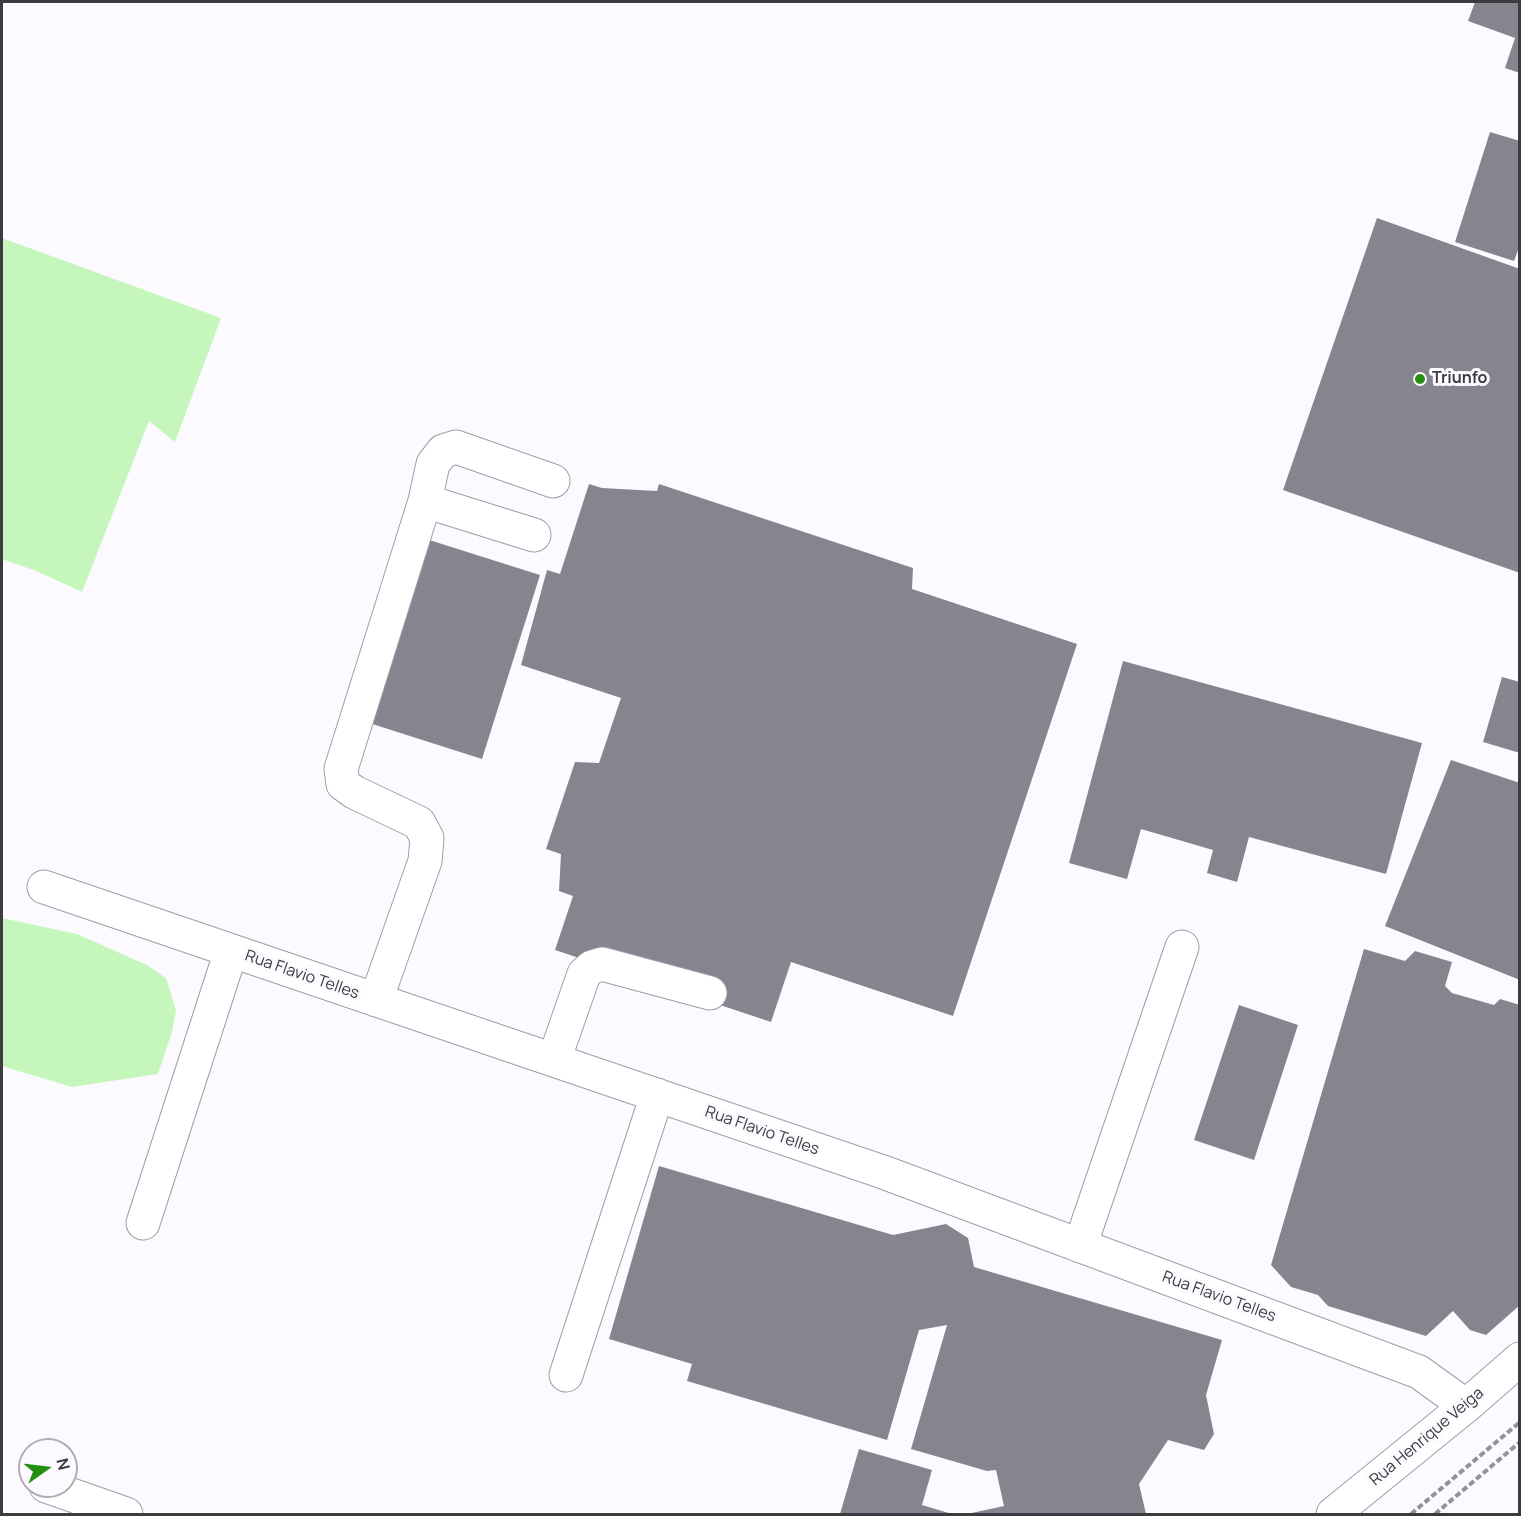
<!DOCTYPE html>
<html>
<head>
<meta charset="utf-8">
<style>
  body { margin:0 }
  #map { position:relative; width:1521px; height:1516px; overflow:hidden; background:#fcfaff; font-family:Manrope,sans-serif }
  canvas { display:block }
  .frame { position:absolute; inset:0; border:3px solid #3d3b40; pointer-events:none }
  .north { position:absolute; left:18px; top:1438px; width:60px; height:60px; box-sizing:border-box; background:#fcfaff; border:2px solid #b0aeb3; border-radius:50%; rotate:76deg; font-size:16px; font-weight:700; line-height:24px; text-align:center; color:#3d3b40 }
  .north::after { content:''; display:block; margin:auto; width:21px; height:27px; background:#258f11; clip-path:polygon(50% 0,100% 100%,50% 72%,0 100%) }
</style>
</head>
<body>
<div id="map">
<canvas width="1521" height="1516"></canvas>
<div class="frame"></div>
<div class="north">N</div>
</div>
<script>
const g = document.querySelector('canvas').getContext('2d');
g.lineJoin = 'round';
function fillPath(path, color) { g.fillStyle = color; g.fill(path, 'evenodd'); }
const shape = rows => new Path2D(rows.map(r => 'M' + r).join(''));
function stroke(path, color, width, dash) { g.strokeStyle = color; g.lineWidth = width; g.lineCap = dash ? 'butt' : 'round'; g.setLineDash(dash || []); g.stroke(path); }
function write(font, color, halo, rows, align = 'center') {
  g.font = font + ' Manrope,sans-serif'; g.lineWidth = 6; g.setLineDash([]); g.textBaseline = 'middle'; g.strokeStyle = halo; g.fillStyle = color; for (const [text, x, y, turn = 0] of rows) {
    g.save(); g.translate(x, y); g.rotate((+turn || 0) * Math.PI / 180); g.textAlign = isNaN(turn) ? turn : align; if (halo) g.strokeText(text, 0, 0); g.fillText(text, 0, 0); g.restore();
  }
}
fillPath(shape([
  [2,238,221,318,175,442,149,421,82,592,36,571,2,559],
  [2,918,77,934,147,965,166,978,176,1010,172,1032,158,1074,72,1087,2,1066]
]), '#c5f7bd');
fillPath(shape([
  [1475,2,1520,2,1520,73,1505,68,1515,38,1468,21],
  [1490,132,1520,141,1520,245,1514,261,1455,242],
  [1377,218,1520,269,1520,573,1283,490],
  [589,484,602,488,657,491,659,484,913,568,912,589,1077,644,953,1016,791,962,771,1022,555,950,573,896,559,891,561,854,546,849,575,762,599,763,621,698,521,665,547,570,560,574],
  [423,538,540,575,482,759,366,722],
  [1123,661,1422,743,1386,874,1249,837,1237,882,1207,873,1213,850,1141,829,1127,879,1069,863],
  [1502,677,1520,682,1520,753,1483,742],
  [1451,760,1520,783,1520,980,1385,926],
  [1364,949,1405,961,1415,951,1452,962,1445,986,1452,993,1494,1005,1500,999,1520,1005,1520,1305,1486,1335,1470,1330,1453,1311,1426,1336,1328,1306,1318,1295,1291,1287,1271,1265],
  [1239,1005,1298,1025,1254,1160,1194,1140],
  [659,1166,893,1235,946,1224,968,1238,974,1267,1222,1340,1206,1395,1214,1434,1204,1450,1168,1440,1139,1484,1146,1514,967,1514,1004,1506,996,1470,987,1471,911,1449,947,1325,919,1330,887,1440,687,1381,692,1364,609,1339],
  [859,1449,932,1470,922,1505,952,1514,840,1514]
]), '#88848f');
const minor = shape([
  [425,501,534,535],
  [44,887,883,1172,1419,1372,1466,1406],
  [376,1000,425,861,427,838,419,823,354,792,343,784,341,769,425,501,433,464,443,451,456,447,553,481],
  [554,1060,584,974,592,967,602,964,710,993],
  [143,1223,231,951],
  [1080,1246,1182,947],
  [566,1375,657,1095],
  [46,1486,126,1514],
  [1333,1514,1466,1406,1520,1359]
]);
stroke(minor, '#a19da9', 35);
stroke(shape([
  [1411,1514,1520,1422],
  [1435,1514,1520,1442]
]), '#949297', 4, [6, 3]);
stroke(minor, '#fff', 33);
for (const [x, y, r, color] of [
  [1420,379,6,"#258f11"]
]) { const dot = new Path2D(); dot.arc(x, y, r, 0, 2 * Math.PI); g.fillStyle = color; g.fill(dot); stroke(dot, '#fcfaff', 2); }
write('bold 16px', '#3d3b40', '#fcfaff', [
  ["Triunfo",1432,379]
], 'left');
write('16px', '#3d3b40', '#fcfaff', [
  ["Rua Flavio Telles",302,975,19],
  ["Rua Flavio Telles",762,1131,19],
  ["Rua Flavio Telles",1219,1297,20],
  ["Rua Henrique Veiga",1427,1437,-40]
]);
</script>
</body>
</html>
